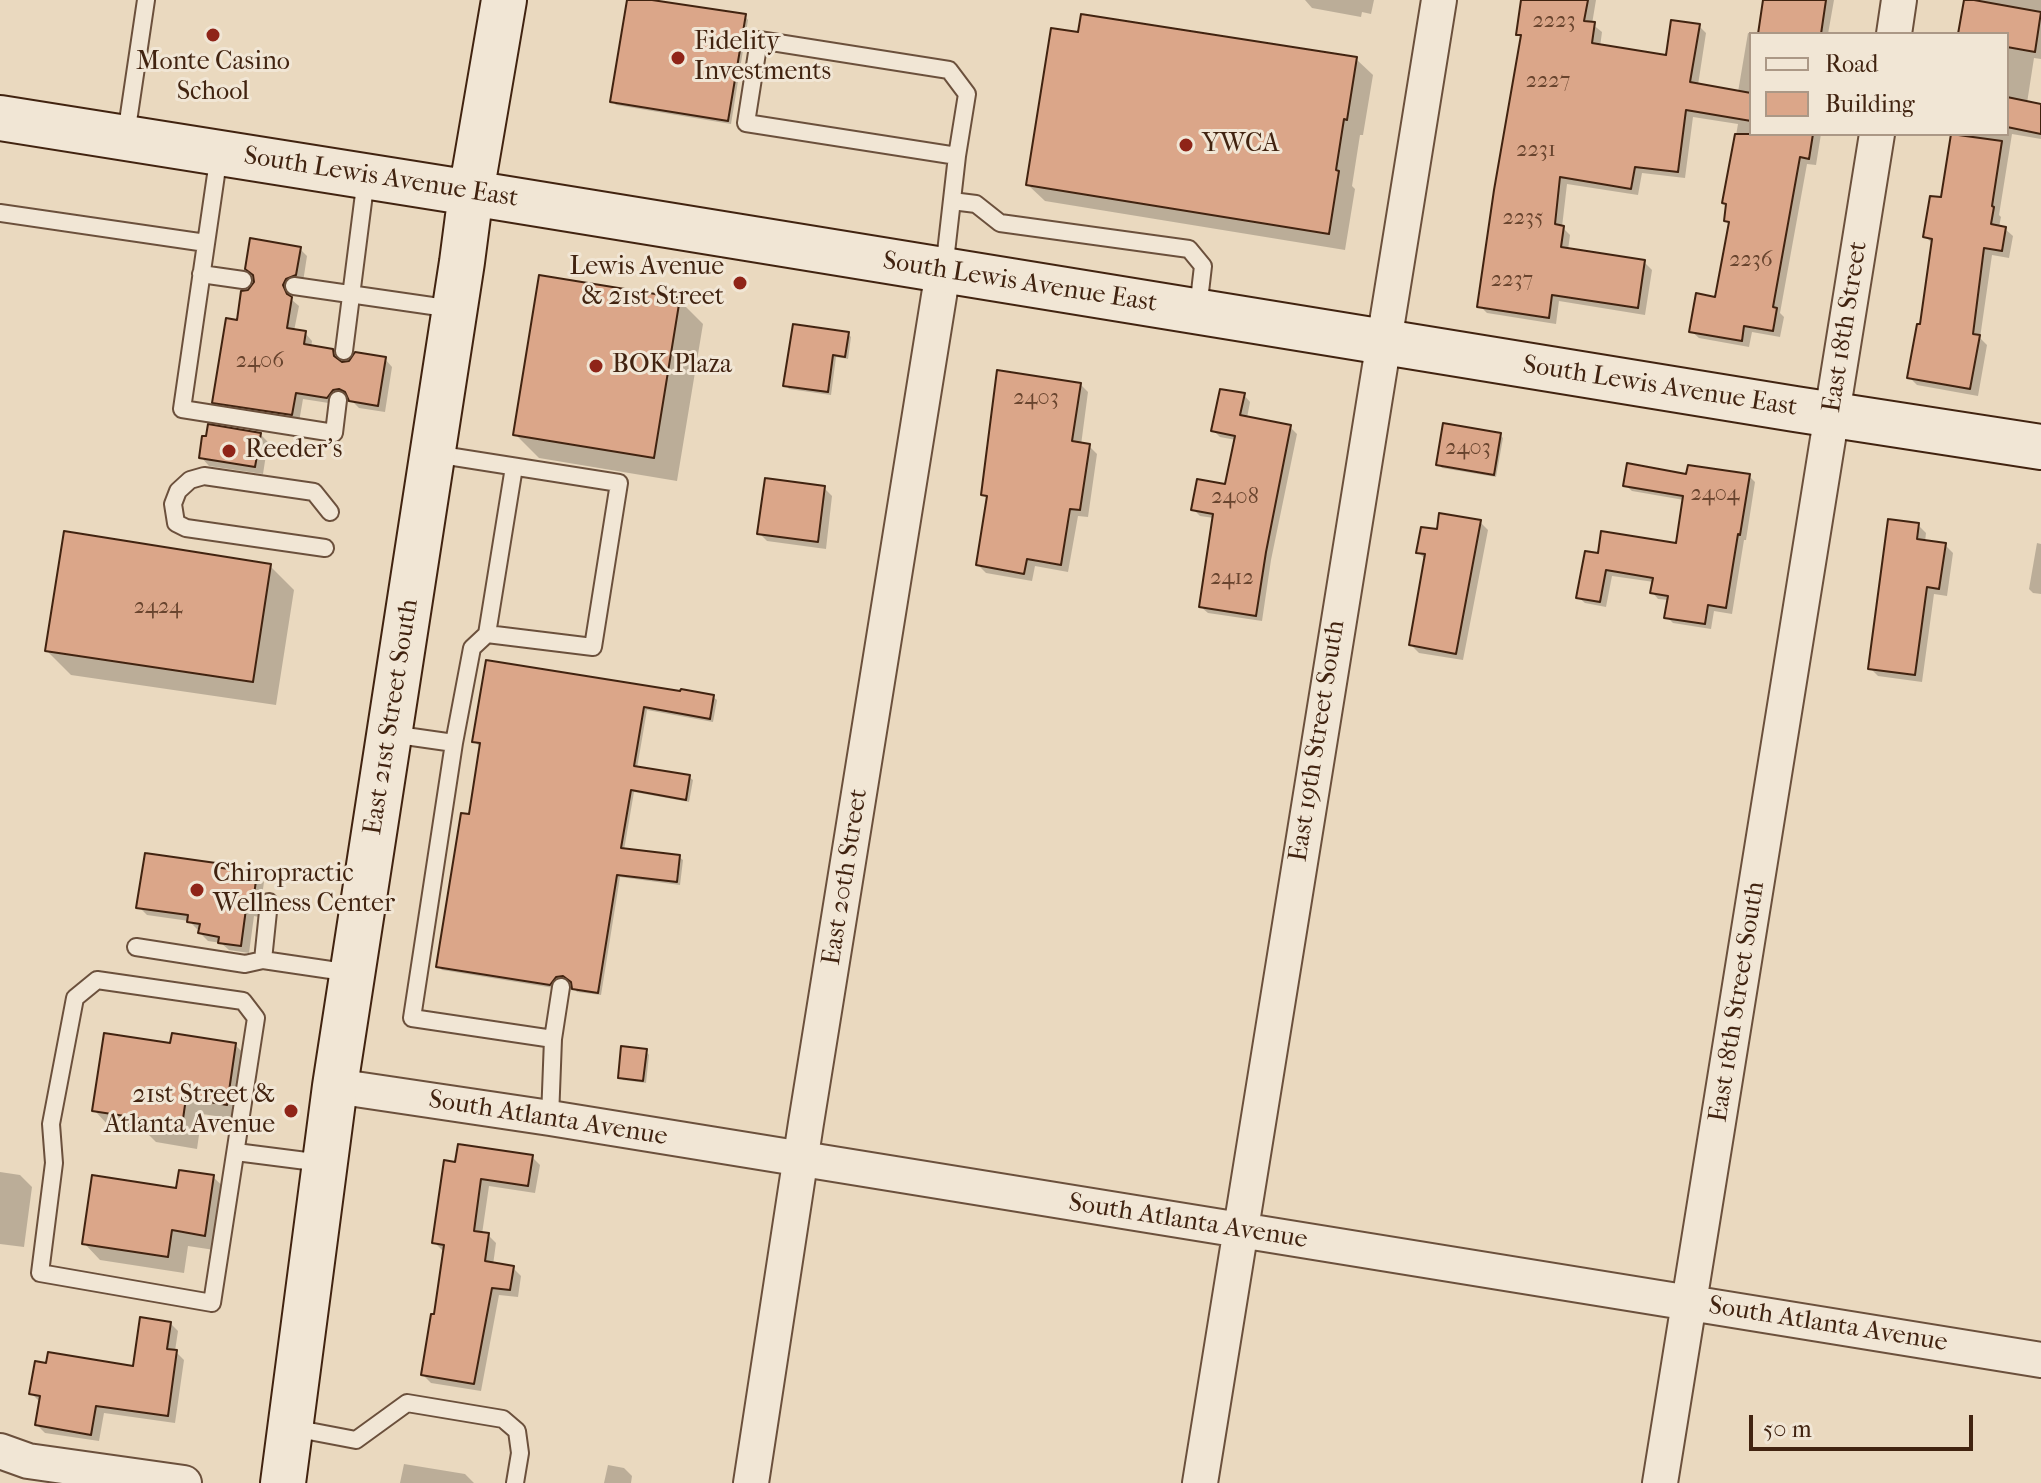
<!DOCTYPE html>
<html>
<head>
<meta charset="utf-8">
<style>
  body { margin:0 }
  #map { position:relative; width:2041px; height:1483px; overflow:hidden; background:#ead9bf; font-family:"IM FELL French Canon",serif }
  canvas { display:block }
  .legend { position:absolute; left:1749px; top:32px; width:260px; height:104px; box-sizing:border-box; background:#f1e6d5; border:2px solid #ab9886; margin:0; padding:10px 14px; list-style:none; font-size:24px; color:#412310 }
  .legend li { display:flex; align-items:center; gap:16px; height:40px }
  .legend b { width:40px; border:2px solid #ab9886 }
  .scale { position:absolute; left:1749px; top:1415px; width:224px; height:36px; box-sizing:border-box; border:4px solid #412310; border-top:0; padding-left:10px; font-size:24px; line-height:28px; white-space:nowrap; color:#412310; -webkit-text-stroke:6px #f1e6d5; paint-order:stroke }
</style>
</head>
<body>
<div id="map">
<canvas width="2041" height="1483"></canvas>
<ul class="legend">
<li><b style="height:10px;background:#f1e6d5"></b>Road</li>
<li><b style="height:22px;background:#dba689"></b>Building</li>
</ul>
<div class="scale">50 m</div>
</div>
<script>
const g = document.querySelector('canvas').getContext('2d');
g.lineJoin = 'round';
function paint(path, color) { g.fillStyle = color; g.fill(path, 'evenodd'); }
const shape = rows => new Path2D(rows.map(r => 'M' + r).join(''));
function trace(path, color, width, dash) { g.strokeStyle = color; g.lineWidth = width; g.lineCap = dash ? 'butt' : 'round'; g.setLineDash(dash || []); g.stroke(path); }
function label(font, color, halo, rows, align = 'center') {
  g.font = font + ' "IM FELL French Canon",serif'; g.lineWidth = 6; g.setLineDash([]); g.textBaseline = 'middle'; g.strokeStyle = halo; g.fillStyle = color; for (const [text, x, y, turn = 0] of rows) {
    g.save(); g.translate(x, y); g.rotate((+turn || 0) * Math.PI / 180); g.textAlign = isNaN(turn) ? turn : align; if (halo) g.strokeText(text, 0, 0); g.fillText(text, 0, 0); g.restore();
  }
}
const shadow = shape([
  [629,0,745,16,748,20,731,124,616,105,612,101],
  [1305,0,1374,0,1371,14,1362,12,1361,17,1312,8],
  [1523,0,1596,0,1592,24,1602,32,1600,47,1667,57,1699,26,1706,33,1698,85,1738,92,1748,33,1755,34,1751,34,1751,134,1821,134,1816,165,1807,164,1780,313,1784,317,1780,337,1752,332,1749,347,1699,338,1691,331,1717,299,1730,225,1726,221,1728,207,1724,203,1738,124,1693,117,1685,178,1642,173,1638,195,1567,184,1562,227,1570,235,1568,250,1644,262,1652,270,1645,315,1559,301,1556,324,1487,313,1480,306,1522,38,1518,34],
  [1765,0,1834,0,1828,34,1760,34],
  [1974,0,2041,0,2041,59,2034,58,2027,103,2041,106,2041,139,2012,134,1999,215,2001,217,1999,227,2005,229,2013,236,2009,258,1992,255,1980,338,1987,345,1978,396,1917,385,1909,377,1922,327,1933,244,1926,237,1942,200,1952,134,2007,134,2007,34,1960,34],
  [1356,59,1373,75,1363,135,1360,135,1352,186,1355,189,1345,250,1045,201,1028,185],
  [300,249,307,256,303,282,293,286,290,294,292,300,299,306,294,331,305,333,312,341,311,348,332,351,340,359,341,364,385,359,392,367,385,412,359,408,351,400,350,396,341,397,335,404,303,399,299,422,222,409,214,402,249,292],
  [679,300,703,324,677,481,539,458,515,434],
  [848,334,851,337,848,359,836,357,831,395,789,389,786,385],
  [1080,384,1088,392,1081,445,1089,446,1097,454,1088,517,1078,516,1068,572,1035,566,1032,581,986,573,978,565,989,500,983,494],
  [1244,395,1250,402,1247,418,1290,427,1297,434,1271,560,1262,621,1208,613,1201,607,1214,518,1200,516,1193,509,1227,486,1236,440,1220,437,1213,430],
  [260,434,268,442,263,474,209,466,201,457],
  [1500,435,1503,438,1496,477,1442,468,1438,464],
  [1688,476,1749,476,1755,482,1746,540,1744,540,1732,614,1714,611,1711,629,1673,623,1667,617,1669,600,1658,599,1652,592,1654,582,1612,576,1606,607,1585,603,1578,597,1599,555,1678,545,1684,500,1632,491,1625,485],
  [824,488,832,496,826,549,767,541,759,533],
  [1480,522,1488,530,1463,660,1419,653,1411,645,1426,560,1418,552,1438,531],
  [1918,525,1926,533,1925,542,1945,545,1953,553,1947,596,1934,594,1922,682,1878,676,1870,668],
  [2037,543,2041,544,2041,594,2033,593,2029,589],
  [270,566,294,590,276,705,71,675,47,651],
  [487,662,713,697,717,700,713,722,647,710,637,768,689,777,693,780,689,802,634,792,624,850,679,857,683,860,680,885,620,877,601,995,577,992,574,988,573,982,569,979,560,980,554,988,442,970,438,966,471,816,482,745,478,745,474,741],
  [215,865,219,869,256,874,264,882,259,917,254,916,249,953,229,950,221,943,208,941,200,933,201,930,197,929,189,921,147,915,139,907],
  [172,1045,235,1045,252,1061,243,1120,202,1114,197,1149,156,1142,146,1132,110,1127,94,1110],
  [646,1051,649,1055,646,1083,623,1080,620,1077],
  [532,1157,540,1165,535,1193,489,1186,482,1234,488,1235,496,1243,493,1265,513,1268,521,1276,518,1297,499,1295,481,1391,431,1383,423,1375,436,1317,445,1251,442,1250,434,1242,457,1164],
  [0,1172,20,1175,32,1187,24,1247,0,1244],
  [213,1177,230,1193,221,1251,188,1246,184,1273,100,1260,84,1243,178,1191],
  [170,1323,178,1331,175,1351,184,1360,175,1423,104,1413,99,1441,45,1433,37,1425,39,1401,31,1393,134,1368],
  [404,1464,465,1474,474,1483,400,1483],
  [608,1465,624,1468,632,1476,631,1483,604,1483]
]);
const building = shape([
  [627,0,652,0,746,14,728,121,610,102,627,0],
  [1521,0,1588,0,1584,21,1595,22,1592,43,1666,55,1671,20,1700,24,1690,82,1751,93,1751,121,1686,110,1678,172,1635,167,1631,189,1560,177,1555,224,1564,226,1561,247,1645,260,1638,308,1552,295,1549,318,1477,307,1494,190,1521,35,1516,35,1521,0],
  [1763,0,1826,0,1821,34,1758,34,1763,0],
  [1964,0,1974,0,2041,12,2035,52,2007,47,2007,34,1958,34,1964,0],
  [1081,14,1357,57,1347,120,1344,119,1336,170,1339,171,1329,234,1026,185,1051,28,1078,32,1081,14],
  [2007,97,2041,104,2041,134,2007,127,2007,97],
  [1735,134,1813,134,1809,159,1800,157,1773,307,1777,308,1773,331,1744,326,1742,341,1689,332,1696,293,1715,297,1729,222,1724,221,1726,204,1722,203,1735,134],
  [1951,134,2002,141,1992,206,1994,207,1991,224,2006,227,2002,251,1984,248,1973,334,1980,335,1970,389,1907,378,1917,324,1920,324,1932,239,1923,237,1930,196,1941,197,1951,134],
  [250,238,301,247,296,275,286,279,283,285,287,294,292,297,287,328,306,331,304,344,333,349,334,356,342,362,349,361,355,352,386,357,378,406,349,401,345,392,339,389,333,390,327,398,296,393,292,415,212,403,226,318,237,320,241,291,248,290,254,282,253,275,245,269,250,238],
  [539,275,680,298,654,458,513,435,539,275],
  [793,324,849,332,845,357,833,355,828,392,783,386,793,324],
  [997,370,1081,383,1072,441,1090,444,1080,510,1070,509,1061,565,1027,559,1024,574,976,565,987,496,981,495,997,370],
  [1220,389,1245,393,1240,415,1291,425,1266,552,1256,616,1199,607,1213,514,1191,510,1197,479,1225,484,1235,436,1211,431,1220,389],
  [1443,423,1501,433,1494,475,1436,465,1443,423],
  [208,424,261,433,255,467,199,458,202,436,206,436,208,424],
  [1627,463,1686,474,1688,465,1750,474,1740,535,1738,534,1726,608,1708,605,1705,624,1664,618,1668,596,1650,593,1653,578,1606,570,1600,602,1576,598,1585,551,1598,553,1601,531,1676,543,1683,496,1623,486,1627,463],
  [765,478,825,486,818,542,757,534,765,478],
  [1439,513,1481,520,1456,654,1409,645,1425,554,1416,553,1421,527,1437,529,1439,513],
  [1888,519,1919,523,1917,539,1946,543,1939,589,1927,587,1915,675,1868,669,1888,519],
  [64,531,271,564,253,682,45,651,64,531],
  [486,660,680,691,681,689,714,695,710,719,644,707,634,766,690,775,686,800,631,790,621,848,680,855,677,882,617,875,598,993,572,989,571,982,563,976,556,977,550,985,436,967,461,813,469,814,480,743,472,742,486,660],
  [145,853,216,863,215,867,257,873,252,910,246,909,241,946,218,943,219,937,198,933,200,924,187,922,188,915,136,908,145,853],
  [104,1033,170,1043,172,1033,236,1043,227,1105,186,1098,181,1133,137,1126,138,1118,92,1111,104,1033],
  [621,1046,647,1049,643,1081,618,1078,621,1046],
  [458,1144,533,1155,528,1186,481,1179,474,1231,489,1233,485,1261,514,1266,510,1290,492,1288,474,1384,421,1375,431,1314,434,1314,444,1245,432,1243,444,1160,455,1162,458,1144],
  [179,1170,214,1175,205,1236,172,1230,168,1257,82,1244,92,1175,176,1188,179,1170],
  [140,1317,171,1322,167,1349,177,1350,168,1416,96,1406,91,1435,35,1425,40,1396,29,1394,35,1361,46,1363,48,1352,133,1366,140,1317]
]);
const service = shape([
  [126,135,146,0],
  [219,154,182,409,334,433,338,400],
  [952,201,976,204,1000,223,1189,249,1203,266,1198,309],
  [0,213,206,243],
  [944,270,957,156,967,94,949,70,759,40,746,123,957,156],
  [201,274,243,280],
  [294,286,453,309],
  [344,351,366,178],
  [435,454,619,483,593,647,487,634],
  [325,548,186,528,176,523,173,504,178,491,190,480,204,476,314,492,330,512],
  [391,734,454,743,472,648,487,634,514,467],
  [454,743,412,1018,553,1039],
  [136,947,245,964,263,960,351,973],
  [263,960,269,902],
  [97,980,243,1001,256,1018,212,1303,40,1273,54,1163,51,1124,75,998,97,980],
  [550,1118,553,1039,561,987],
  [236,1152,322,1163],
  [293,1428,356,1440,407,1403,503,1419,517,1431,520,1453,515,1483]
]);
const minor = shape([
  [1894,34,1899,0],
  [335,1086,550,1118,2041,1360],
  [0,1451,28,1461,184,1483],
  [751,1483,806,1123,943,271],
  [1200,1483,1439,0],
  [1660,1483,1877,134]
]);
const secondary = shape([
  [0,118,471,193,1795,409,2041,447],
  [283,1483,335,1086,462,262,471,193,504,0]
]);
const markers = [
  [213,35,8,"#8f2418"],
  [678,58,8,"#8f2418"],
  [1186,145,8,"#8f2418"],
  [740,283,8,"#8f2418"],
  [596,366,8,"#8f2418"],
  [229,451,8,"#8f2418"],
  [197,890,8,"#8f2418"],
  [291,1111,8,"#8f2418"]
];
const numberNames = [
  ["2223",1554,22],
  ["2227",1548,82],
  ["2231",1536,151],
  ["2235",1523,219],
  ["2236",1751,261],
  ["2237",1512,281],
  ["2406",260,362],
  ["2403",1036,399],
  ["2403",1468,449],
  ["2404",1715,495],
  ["2408",1235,498],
  ["2412",1232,579],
  ["2424",158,608]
];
const poiNames = [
  ["Fidelity",694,43],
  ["Investments",694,73],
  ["Monte Casino",213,63,"center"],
  ["School",213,93,"center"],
  ["YWCA",1202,145],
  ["Lewis Avenue",724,268,"right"],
  ["& 21st Street",724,298,"right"],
  ["BOK Plaza",612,366],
  ["Reeder's",245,451],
  ["Chiropractic",213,875],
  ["Wellness Center",213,905],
  ["21st Street &",275,1096,"right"],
  ["Atlanta Avenue",275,1126,"right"]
];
const streetNames = [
  ["South Lewis Avenue East",381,178,9],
  ["South Lewis Avenue East",1020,283,9],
  ["East 18th Street",1846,327,-81],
  ["South Lewis Avenue East",1660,387,9],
  ["East 21st Street South",392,717,-81],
  ["East 19th Street South",1318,741,-81],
  ["East 20th Street",846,877,-81],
  ["East 18th Street South",1738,1002,-81],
  ["South Atlanta Avenue",548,1119,9],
  ["South Atlanta Avenue",1188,1222,9],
  ["South Atlanta Avenue",1828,1325,9]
];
paint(shadow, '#0003');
paint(building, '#dba689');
trace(building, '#412310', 2);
trace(service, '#6b503c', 20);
trace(minor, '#6b503c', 38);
trace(secondary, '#412310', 48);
trace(service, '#f1e6d5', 16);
trace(minor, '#f1e6d5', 34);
trace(secondary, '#f1e6d5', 44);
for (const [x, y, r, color] of markers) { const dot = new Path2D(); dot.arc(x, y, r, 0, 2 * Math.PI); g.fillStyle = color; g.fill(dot); trace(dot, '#f1e6d5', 3); }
label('22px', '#68442e', null, numberNames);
label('26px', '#412310', '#f1e6d5', poiNames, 'left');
label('26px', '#412310', '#f1e6d5', streetNames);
</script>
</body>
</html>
